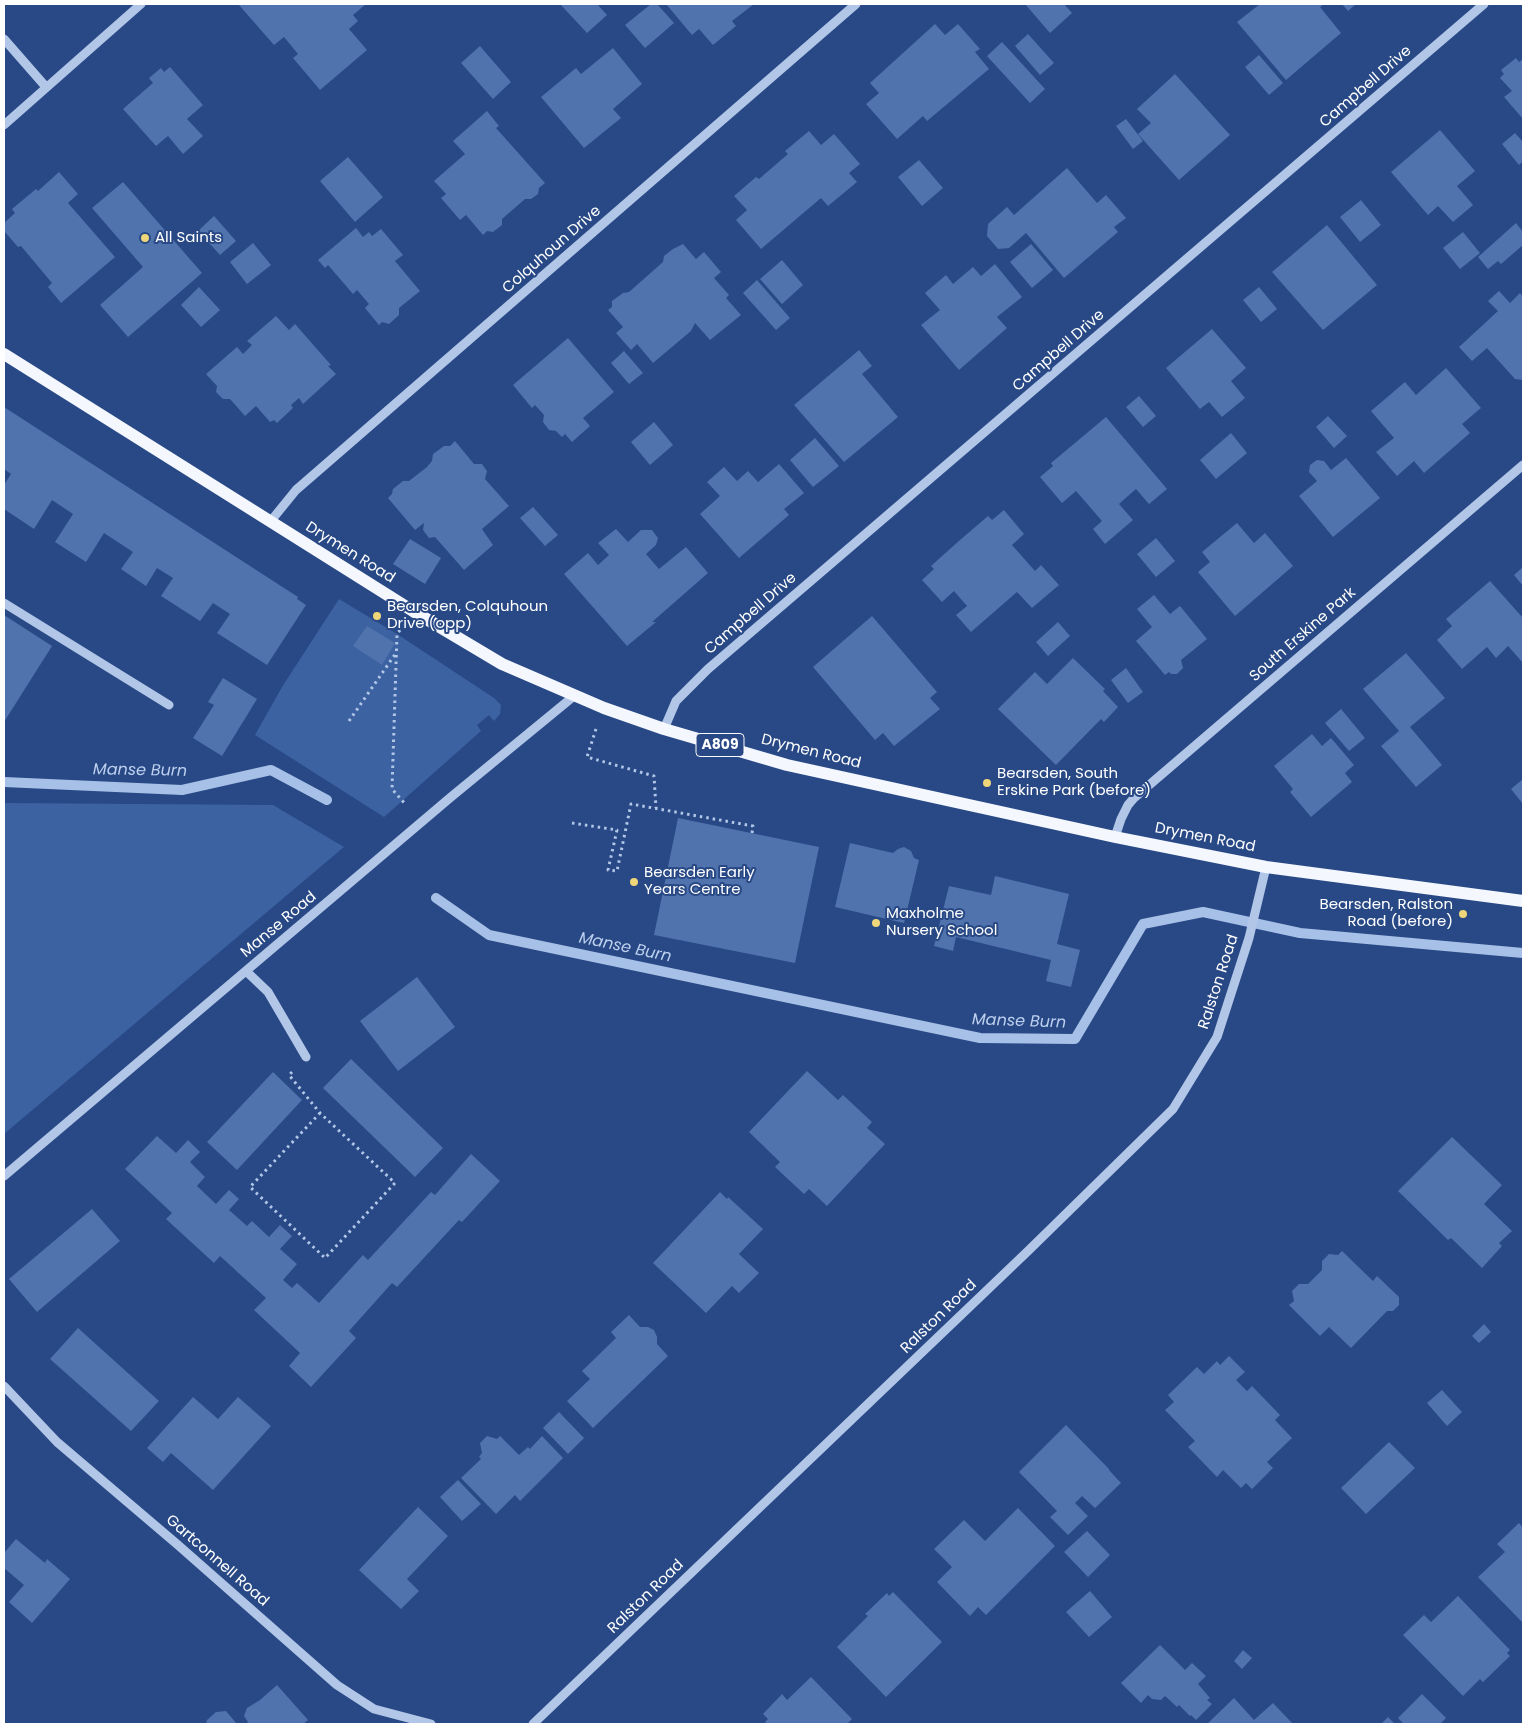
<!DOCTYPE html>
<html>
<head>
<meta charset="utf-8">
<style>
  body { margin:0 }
  #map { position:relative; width:1527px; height:1728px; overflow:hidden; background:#284985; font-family:Poppins,sans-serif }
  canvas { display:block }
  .frame { position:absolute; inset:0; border:5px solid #fff; pointer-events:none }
</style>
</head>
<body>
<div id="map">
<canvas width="1527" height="1728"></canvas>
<div class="frame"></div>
</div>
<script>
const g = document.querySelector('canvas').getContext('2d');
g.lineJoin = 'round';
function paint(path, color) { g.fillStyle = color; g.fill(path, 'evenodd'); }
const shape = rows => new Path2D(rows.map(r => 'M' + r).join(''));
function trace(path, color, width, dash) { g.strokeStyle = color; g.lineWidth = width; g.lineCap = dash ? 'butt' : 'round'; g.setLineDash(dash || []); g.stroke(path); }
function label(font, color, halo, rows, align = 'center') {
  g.font = font + ' Poppins,sans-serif'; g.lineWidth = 4; g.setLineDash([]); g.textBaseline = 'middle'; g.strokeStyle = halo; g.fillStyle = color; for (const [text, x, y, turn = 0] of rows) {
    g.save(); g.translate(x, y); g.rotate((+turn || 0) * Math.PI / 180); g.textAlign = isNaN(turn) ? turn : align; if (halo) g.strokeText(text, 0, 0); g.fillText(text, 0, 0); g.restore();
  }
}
const green = shape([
  [339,599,397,634,494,698,501,705,500,714,494,721,489,715,477,725,481,731,384,817,255,735,282,687],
  [4,803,273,805,344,847,4,1134]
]);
const stream = shape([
  [4,782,182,790,271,770,327,800],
  [436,898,489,935,980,1038,1075,1039,1143,924,1203,912,1300,933,1523,953]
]);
const building = shape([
  [240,4,366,4,353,15,358,21,349,29,367,50,320,90,293,58,298,54,284,37,274,45,239,5],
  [560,4,597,4,607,15,587,33],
  [651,4,657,4,674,23,645,48,625,25],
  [666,4,754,4,732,21,736,26,713,45,699,29,692,35],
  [1025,4,1064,4,1072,13,1050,33],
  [1260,4,1324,4,1320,7,1341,33,1286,80,1237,22],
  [1342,4,1356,4,1348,11],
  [935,24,945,35,958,24,980,49,975,52,989,69,927,121,923,116,897,139,866,104,879,93,870,83],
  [1028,34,1054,63,1040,75,1015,46],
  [1002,42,1045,89,1030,103,987,56],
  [480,46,511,82,493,99,461,63],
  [613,48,642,84,613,109,621,118,584,148,541,97,576,68,581,74],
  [1259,55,1283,83,1269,95,1245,67],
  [1516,58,1519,62,1523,59,1523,119,1504,97,1512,91,1500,78,1504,74,1501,70],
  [170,67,203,105,187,119,203,136,183,154,168,136,156,146,123,109,153,83,149,78,161,68,164,72],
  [1175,74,1230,135,1179,180,1138,134,1151,123,1137,109],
  [487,111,499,126,496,128,545,183,539,188,538,194,531,199,525,199,502,219,502,225,493,232,487,231,483,235,466,215,460,220,441,198,446,194,434,181,465,154,453,141],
  [1126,119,1143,141,1133,149,1116,126],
  [1440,130,1475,171,1457,186,1473,205,1453,222,1438,206,1428,215,1391,172],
  [809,131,821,145,834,134,860,164,849,173,857,182,828,206,821,198,761,249,736,220,747,210,734,196,756,177,759,179,788,154,785,151],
  [1515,133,1523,142,1523,161,1519,165,1502,144],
  [348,157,383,197,355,222,320,181],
  [919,160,943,188,922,206,898,177],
  [1067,168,1097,203,1106,195,1126,218,1114,227,1118,232,1064,278,1026,233,1009,248,998,249,987,236,988,224,1007,207,1014,215],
  [59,172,78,194,68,203,115,257,61,303,48,287,52,283,21,246,18,247,4,231,4,223,15,213,12,209,36,189,38,191],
  [123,182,202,273,128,337,100,305,143,267,92,208],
  [1361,200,1381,225,1360,242,1340,217],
  [214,216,236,241,220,255,198,231],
  [1516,223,1523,232,1523,245,1501,264,1498,261,1488,269,1478,257],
  [1327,225,1377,285,1323,330,1272,272],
  [356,228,363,237,369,232,372,236,381,229,403,255,395,261,420,291,399,308,399,315,389,324,382,322,379,325,365,308,369,304,357,290,353,294,328,265,325,268,318,260],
  [1463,232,1480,253,1460,269,1443,248],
  [253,243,271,265,247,284,230,262],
  [683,244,696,259,704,252,721,272,714,278,729,295,726,298,741,315,710,340,695,323,691,331,653,363,637,344,631,350,616,333,623,327,608,310,612,307,612,301,623,293,629,292,663,262,664,256,673,249],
  [1031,244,1053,270,1032,288,1010,262],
  [782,260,803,285,782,304,760,279],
  [995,264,1022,297,997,317,1007,328,959,370,921,325,940,310,925,293,946,275,953,284,973,267,981,276],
  [757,280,790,318,776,330,743,293],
  [199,287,220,310,201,327,181,305],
  [1259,287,1277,309,1261,322,1243,300],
  [1499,291,1510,303,1520,293,1523,297,1523,380,1515,379,1487,348,1472,361,1459,347,1498,311,1488,301],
  [276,316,289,330,295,324,331,365,328,366,336,374,303,404,299,398,291,405,293,408,277,423,274,420,270,422,256,406,245,416,230,399,223,399,216,392,217,386,206,374,237,347,243,354,252,345,247,341],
  [1212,329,1246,368,1231,381,1245,398,1222,417,1209,402,1200,409,1166,368],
  [568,338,614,392,583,418,590,426,572,442,565,434,562,437,556,431,549,430,543,422,544,415,535,405,532,408,513,385],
  [859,350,872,366,862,374,898,417,844,462,794,405],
  [624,351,643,373,629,384,611,363],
  [1446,368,1481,408,1462,424,1470,433,1424,473,1414,461,1397,476,1376,452,1394,438,1371,411,1405,382,1416,395],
  [1139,396,1156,416,1143,427,1126,407],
  [4,407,298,597,297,599,306,605,267,665,217,633,230,614,213,603,200,621,161,596,173,578,157,568,146,586,121,569,133,552,104,533,86,562,55,542,73,514,52,500,34,529,4,509,4,485,11,474,4,469],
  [1328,416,1347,436,1334,448,1316,427],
  [1106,417,1167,489,1149,504,1136,489,1128,496,1119,504,1133,520,1105,544,1093,529,1102,521,1076,491,1062,503,1040,477,1053,466,1051,463],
  [654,422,673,445,650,465,631,442],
  [1231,433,1247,453,1216,479,1200,460],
  [815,438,839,466,813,487,790,460],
  [455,441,474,464,482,464,487,471,485,479,509,506,482,529,493,545,464,570,435,537,429,538,423,530,424,523,415,530,388,498,392,494,393,489,403,481,409,481,427,467,432,461,433,454,444,446,450,446],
  [1346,458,1380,498,1333,537,1299,496,1317,481,1309,472,1310,465,1317,460,1324,461,1331,470],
  [779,464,804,493,784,509,789,515,739,558,700,514,720,496,707,482,724,467,737,481,748,471,758,482],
  [533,507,558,535,545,546,520,518],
  [1004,510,1024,534,1012,545,1035,571,1041,565,1059,585,1032,608,1017,592,971,632,956,615,967,606,954,591,942,602,922,580,934,569,931,566,960,540,988,516,992,520],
  [1237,523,1254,543,1265,533,1293,566,1235,616,1198,572,1210,562,1202,552],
  [616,529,628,542,641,530,652,530,658,538,656,545,646,554,659,569,686,547,708,573,652,622,656,622,627,646,564,574,588,553,598,565,609,555,598,543],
  [1156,538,1175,561,1156,577,1137,554],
  [410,539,441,558,425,584,393,564],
  [1523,567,1523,586,1514,575],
  [1490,581,1523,618,1523,663,1508,646,1496,658,1487,647,1462,669,1437,640,1452,626,1446,619],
  [1154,595,1170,614,1180,606,1207,639,1181,660,1183,668,1177,674,1171,674,1169,672,1165,675,1136,641,1152,627,1137,609],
  [4,615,52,646,4,722],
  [872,616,937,692,930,698,940,709,894,746,883,733,875,740,813,667],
  [1058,622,1070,636,1048,656,1036,642],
  [367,626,395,643,382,665,353,646],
  [1406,653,1445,698,1410,727,1442,765,1416,787,1381,746,1399,731,1363,689],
  [1073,658,1105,689,1103,691,1118,707,1104,722,1101,719,1056,765,998,709,1035,672,1047,684],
  [1126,668,1143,692,1128,703,1111,680],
  [223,678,257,699,222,756,193,738,214,705,208,702],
  [1341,709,1365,738,1349,751,1325,723],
  [1312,734,1322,746,1331,738,1354,765,1345,773,1352,782,1311,817,1290,792,1293,789,1274,766],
  [1523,779,1523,804,1511,789],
  [678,818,819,847,795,963,654,935],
  [850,843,893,853,898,849,904,847,911,851,914,858,919,860,904,923,835,907],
  [995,876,1069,894,1057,944,1080,950,1071,987,1046,981,1051,960,956,937,953,951,934,946,949,886,991,895],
  [417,977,455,1027,398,1071,360,1021],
  [351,1059,443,1148,415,1177,323,1088],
  [807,1071,838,1100,843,1095,872,1122,867,1128,885,1144,827,1206,809,1189,804,1194,775,1167,780,1162,749,1132],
  [273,1072,302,1100,237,1170,207,1142],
  [157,1136,176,1153,188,1140,200,1152,190,1162,205,1177,197,1186,216,1204,229,1190,239,1199,229,1210,247,1226,252,1221,269,1237,280,1225,292,1236,280,1249,297,1264,283,1280,292,1288,297,1283,319,1303,363,1255,368,1260,431,1192,435,1195,471,1154,500,1181,462,1222,459,1220,397,1287,392,1283,349,1331,356,1338,311,1387,289,1366,300,1353,254,1310,266,1298,220,1256,214,1263,166,1219,172,1213,125,1169],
  [1452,1137,1502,1185,1484,1204,1512,1231,1499,1243,1502,1246,1482,1268,1451,1238,1448,1240,1398,1191],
  [720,1192,727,1199,728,1197,763,1229,739,1254,759,1273,739,1293,732,1286,706,1313,653,1263],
  [92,1209,120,1241,37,1312,9,1279],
  [1342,1251,1373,1281,1377,1276,1399,1297,1399,1305,1393,1311,1387,1311,1351,1348,1329,1327,1320,1336,1289,1305,1294,1301,1292,1291,1299,1284,1308,1284,1322,1270,1322,1261,1329,1254,1338,1255],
  [629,1315,640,1327,648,1327,654,1330,657,1337,657,1344,668,1356,593,1428,567,1401,590,1379,582,1371,616,1338,611,1332],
  [1484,1324,1491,1332,1479,1343,1472,1336],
  [78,1328,159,1401,131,1431,50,1359],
  [1229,1356,1245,1372,1236,1380,1247,1391,1252,1386,1280,1415,1275,1420,1292,1438,1267,1462,1273,1468,1252,1489,1246,1483,1241,1488,1223,1470,1217,1477,1188,1447,1195,1441,1165,1410,1174,1402,1168,1395,1197,1367,1204,1374,1217,1361,1220,1365],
  [1442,1390,1462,1412,1447,1426,1427,1403],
  [193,1397,218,1419,238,1397,271,1426,213,1490,171,1453,163,1462,147,1448],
  [559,1412,584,1438,568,1454,543,1428],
  [1066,1425,1109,1469,1109,1470,1121,1483,1095,1508,1082,1496,1075,1503,1088,1516,1068,1535,1050,1517,1057,1511,1019,1472],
  [487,1436,497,1439,500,1436,519,1455,528,1447,530,1449,542,1436,563,1458,520,1501,515,1495,496,1514,461,1478,481,1459,479,1457,482,1453,480,1443],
  [1389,1442,1415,1468,1366,1514,1341,1488],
  [458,1480,481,1504,462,1521,440,1497],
  [418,1507,448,1536,407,1579,419,1591,401,1609,359,1570],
  [1018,1508,1055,1546,986,1615,978,1607,970,1616,937,1582,952,1567,934,1549,964,1520,985,1541],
  [1519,1523,1523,1528,1523,1623,1478,1577,1505,1552,1497,1544],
  [1087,1531,1110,1555,1088,1577,1064,1552],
  [16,1539,45,1563,47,1559,70,1579,32,1623,9,1602,24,1585,4,1568,4,1553],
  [1090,1591,1112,1617,1089,1637,1066,1612],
  [893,1592,942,1642,886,1697,837,1647,868,1616,865,1614,887,1593,889,1596],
  [1458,1596,1510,1650,1507,1653,1510,1656,1483,1682,1480,1679,1463,1696,1403,1635,1424,1615,1431,1622],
  [1160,1645,1185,1670,1192,1663,1206,1676,1198,1684,1210,1698,1207,1700,1212,1704,1196,1720,1191,1715,1190,1716,1179,1705,1177,1707,1165,1696,1161,1700,1152,1699,1148,1695,1141,1703,1121,1683],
  [1243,1650,1252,1658,1242,1669,1234,1661],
  [811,1677,852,1719,847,1724,767,1724,765,1722,768,1719,763,1714,782,1694,787,1700],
  [277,1685,308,1720,303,1724,246,1724,248,1722,244,1716,247,1708,260,1700],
  [1422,1694,1446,1718,1440,1724,1404,1724,1398,1718],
  [1234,1698,1254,1720,1273,1703,1293,1724,1207,1724],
  [226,1711,237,1724,206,1724,207,1720,216,1712],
  [1388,1717,1395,1724,1381,1724]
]);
const path = shape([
  [400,630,397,634,392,789,406,805],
  [349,721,396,653],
  [596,729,587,757,654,776,656,808],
  [572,823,617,830,608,870,617,871,631,804,753,826,752,833],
  [292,1072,289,1075,320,1113,395,1183,325,1258,250,1187,320,1113]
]);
const minor = shape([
  [4,39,46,87],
  [4,125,141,4],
  [270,522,296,490,856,4],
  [4,603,169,705],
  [664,729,676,701,708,669,1484,4],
  [1115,837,1121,819,1128,805,1134,798,1523,465],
  [246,971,268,992,306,1057],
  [4,1176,451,797,574,696],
  [4,1386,57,1442,178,1545,337,1685,374,1709,431,1724],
  [533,1724,1028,1251,1173,1109,1217,1037,1249,938,1266,867]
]);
const major = shape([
  [4,354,413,611,502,664,604,708,664,729,787,765,1115,837,1266,867,1523,901]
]);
const markers = [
  [145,238,5,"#efd779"],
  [377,616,5,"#efd779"],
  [987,783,5,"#efd779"],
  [634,882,5,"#efd779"],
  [1463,914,5,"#efd779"],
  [876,923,5,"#efd779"]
];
const shields = [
  [720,745,48]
];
const shieldNames = [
  ["A809",720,745]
];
const streetNames = [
  ["Campbell Drive",1366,87,-41],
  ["Colquhoun Drive",552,250,-41],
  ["Campbell Drive",1059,351,-41],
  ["Drymen Road",350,553,32],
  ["Campbell Drive",751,614,-41],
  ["South Erskine Park",1303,635,-41],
  ["Drymen Road",811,752,14],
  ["Drymen Road",1205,838,11],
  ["Manse Road",279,925,-40],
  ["Ralston Road",1219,982,-72],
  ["Ralston Road",939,1317,-44],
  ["Gartconnell Road",217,1561,41],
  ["Ralston Road",646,1597,-44]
];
const poiNames = [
  ["All Saints",155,238],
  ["Bearsden, Colquhoun",387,607],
  ["Drive (opp)",387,624],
  ["Bearsden, South",997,774],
  ["Erskine Park (before)",997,791],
  ["Bearsden Early",644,873],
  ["Years Centre",644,890],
  ["Bearsden, Ralston",1453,905,"right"],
  ["Road (before)",1453,922,"right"],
  ["Maxholme",886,914],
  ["Nursery School",886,931]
];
const waterNames = [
  ["Manse Burn",140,771,1],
  ["Manse Burn",625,948,12],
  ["Manse Burn",1019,1022,2]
];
paint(green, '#3c62a2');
trace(stream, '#a7c0e8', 10);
paint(building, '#5072ad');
trace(path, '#b2c6e8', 3, [2.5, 4]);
trace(minor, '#b2c6e8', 9);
trace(major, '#f4f7fe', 12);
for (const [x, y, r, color] of markers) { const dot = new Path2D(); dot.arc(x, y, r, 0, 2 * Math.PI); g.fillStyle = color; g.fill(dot); trace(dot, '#284985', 2); }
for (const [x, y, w] of shields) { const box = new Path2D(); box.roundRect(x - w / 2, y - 11.5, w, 23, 4); g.fillStyle = '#284985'; g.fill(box); trace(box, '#fff', 1); }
label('bold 14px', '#fff', null, shieldNames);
label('15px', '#fff', '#284985', streetNames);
label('15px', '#fff', '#284985', poiNames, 'left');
label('italic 16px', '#bed0ef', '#284985', waterNames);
</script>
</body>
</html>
